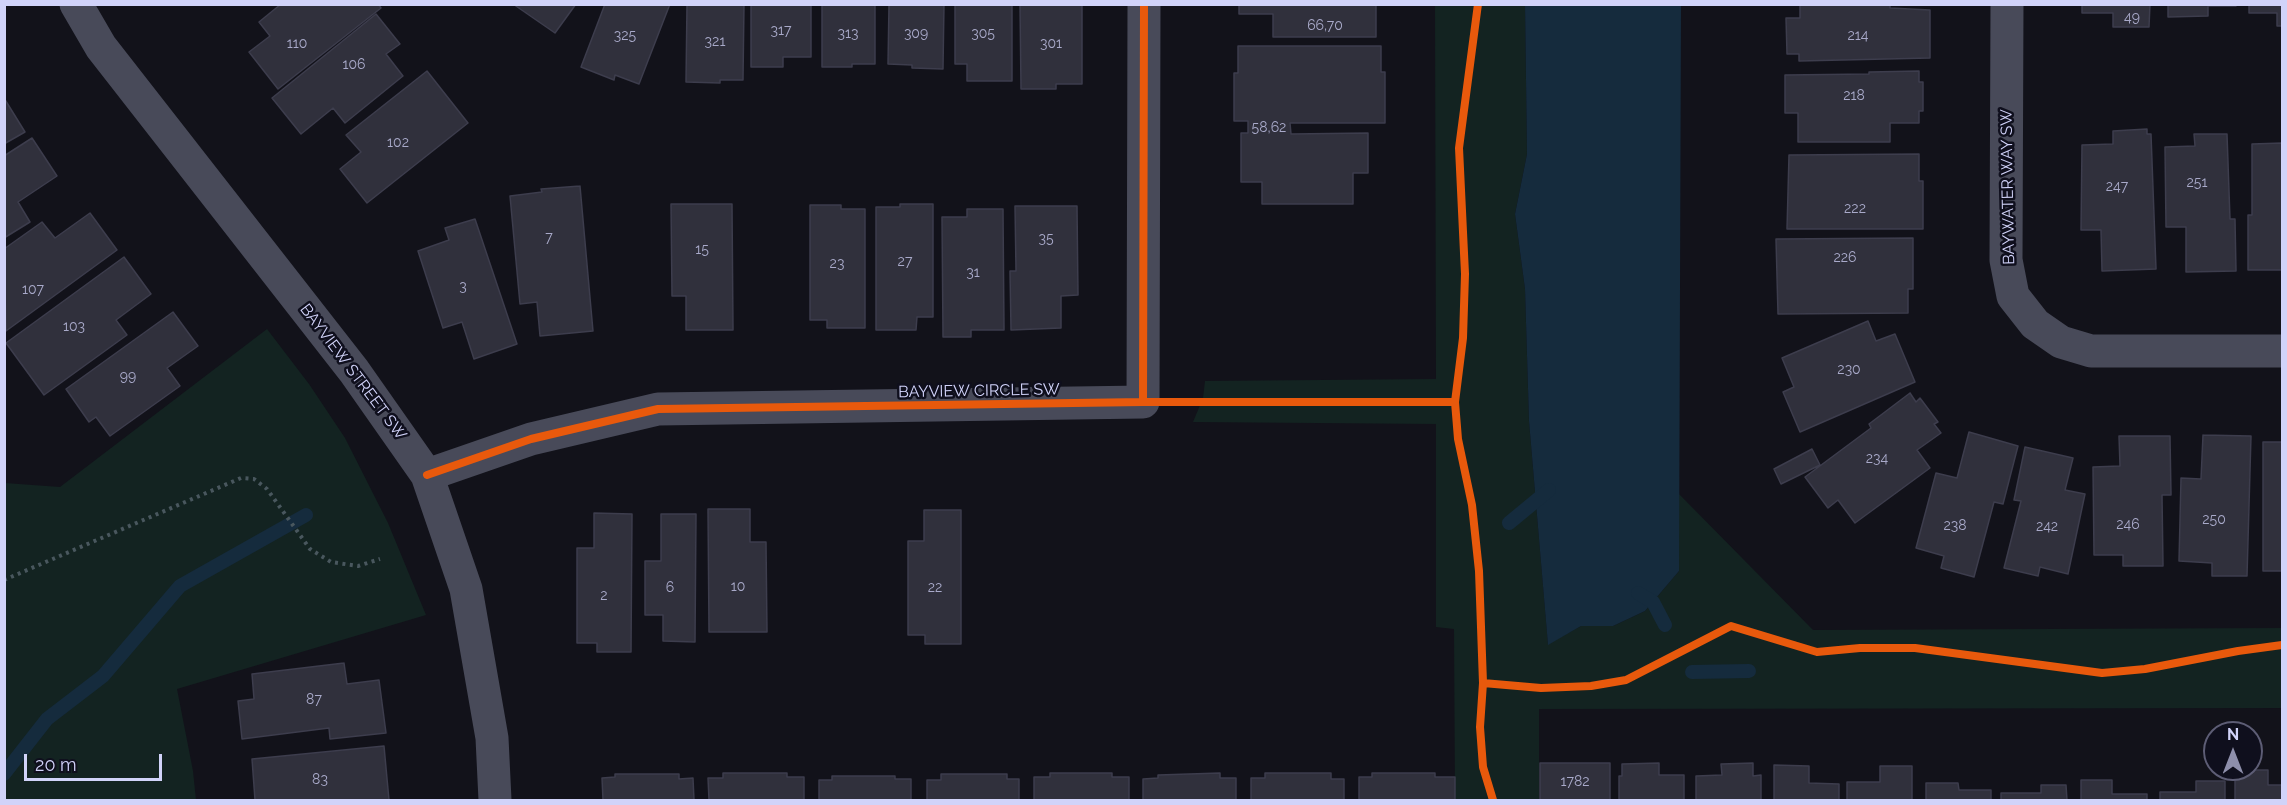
<!DOCTYPE html>
<html>
<head>
<meta charset="utf-8">
<style>
  body { margin:0 }
  #map { position:relative; width:2287px; height:805px; overflow:hidden; background:#12121a; font-family:Raleway,sans-serif }
  canvas { display:block }
  .frame { position:absolute; inset:0; border:6px solid #d1d3f9; pointer-events:none }
  .north { position:absolute; left:2203px; top:721px; width:60px; height:60px; box-sizing:border-box; background:#0f0f1d; border:2px solid #5d5d75; border-radius:50%; rotate:0deg; font-size:16px; font-weight:700; line-height:24px; text-align:center; color:#d1d3f9 }
  .north::after { content:''; display:block; margin:auto; width:21px; height:27px; background:#8e8fab; clip-path:polygon(50% 0,100% 100%,50% 72%,0 100%) }
  .scale { position:absolute; left:24px; top:754px; width:138px; height:27px; box-sizing:border-box; border:3px solid #d1d3f9; border-top:0; padding-left:8px; font-size:18px; line-height:21px; white-space:nowrap; color:#d1d3f9; -webkit-text-stroke:4px #0f0f1d; paint-order:stroke }
</style>
</head>
<body>
<div id="map">
<canvas width="2287" height="805"></canvas>
<div class="frame"></div>
<div class="north">N</div>
<div class="scale">20 m</div>
</div>
<script>
const g = document.querySelector('canvas').getContext('2d');
g.lineJoin = 'round';
function paint(path, color) { g.fillStyle = color; g.fill(path, 'evenodd'); }
const shape = rows => new Path2D(rows.map(r => 'M' + r).join(''));
function trace(path, color, width, dash) { g.strokeStyle = color; g.lineWidth = width; g.lineCap = dash ? 'butt' : 'round'; g.setLineDash(dash || []); g.stroke(path); }
function label(font, color, halo, rows, align = 'center') {
  g.font = font + ' Raleway,sans-serif'; g.lineWidth = 5; g.setLineDash([]); g.textBaseline = 'middle'; g.strokeStyle = halo; g.fillStyle = color; for (const [text, x, y, turn = 0] of rows) {
    g.save(); g.translate(x, y); g.rotate((+turn || 0) * Math.PI / 180); g.textAlign = isNaN(turn) ? turn : align; if (halo) g.strokeText(text, 0, 0); g.fillText(text, 0, 0); g.restore();
  }
}
const green = shape([
  [1435,5,1525,5,1527,154,1515,214,1525,289,1529,421,1548,644,1581,626,1613,626,1645,611,1679,571,1679,494,1813,630,2282,628,2282,708,1539,709,1539,800,1455,800,1454,629,1436,627,1436,424,1193,422,1203,398,1205,381,1436,379],
  [267,329,309,384,345,438,388,523,426,615,177,689,193,771,196,800,5,800,5,483,60,487]
]);
const water = shape([
  [1525,5,1681,5,1679,571,1645,611,1613,626,1581,626,1548,645,1529,421,1525,289,1515,214,1527,154]
]);
const stream = shape([
  [1509,523,1549,490],
  [1638,593,1653,602,1665,625],
  [1692,672,1749,671],
  [4,774,47,719,103,676,180,586,306,515]
]);
const building = shape([
  [281,4,378,4,381,8,278,89,249,52,270,36,259,22,281,4],
  [513,4,576,4,555,33,513,4],
  [605,4,670,4,639,84,615,75,614,80,581,67,605,4],
  [687,4,744,4,743,80,720,80,720,83,686,82,687,4],
  [751,4,811,4,811,57,783,57,783,67,751,67,751,4],
  [822,4,875,4,875,64,852,64,852,67,822,67,822,4],
  [889,4,944,4,943,69,912,68,912,65,888,64,889,4],
  [955,4,1012,4,1012,81,967,81,967,64,955,64,955,4],
  [1020,4,1082,4,1082,84,1056,84,1056,89,1021,89,1020,4],
  [1239,4,1376,4,1376,37,1273,37,1273,14,1239,14,1239,4],
  [1800,4,1890,4,1890,8,1930,10,1930,58,1799,61,1799,54,1787,54,1786,18,1800,18,1800,4],
  [2082,4,2150,4,2149,27,2113,27,2113,13,2082,13,2082,4],
  [2168,4,2236,4,2236,6,2208,6,2208,16,2168,17,2168,4],
  [2249,4,2282,4,2282,26,2277,26,2277,13,2249,13,2249,4],
  [376,14,400,44,386,54,403,76,345,123,333,108,301,134,272,98,376,14],
  [1238,46,1381,46,1381,72,1385,72,1385,123,1290,123,1291,134,1368,133,1368,173,1353,173,1353,204,1262,204,1262,182,1241,182,1241,133,1248,133,1248,121,1234,121,1234,73,1238,73,1238,46],
  [427,71,468,123,367,203,340,169,361,152,346,135,427,71],
  [1919,71,1919,82,1923,82,1923,111,1919,111,1919,123,1890,123,1890,142,1798,142,1798,113,1785,113,1785,75,1869,74,1869,72,1919,71],
  [4,98,25,132,4,144,4,98],
  [2147,129,2147,134,2151,134,2156,269,2102,271,2101,230,2081,230,2082,145,2113,144,2113,131,2147,129],
  [2194,134,2227,134,2230,219,2235,219,2236,271,2186,272,2186,227,2166,227,2165,147,2195,146,2194,134],
  [32,138,57,176,18,202,30,222,4,238,4,156,32,138],
  [2282,143,2282,270,2248,270,2248,215,2252,215,2252,144,2282,143],
  [1919,154,1919,181,1923,181,1923,229,1787,229,1789,155,1919,154],
  [580,186,593,331,540,336,537,302,520,304,510,196,542,192,541,189,580,186],
  [671,204,732,204,733,330,686,330,686,296,672,296,671,204],
  [900,204,933,204,933,317,917,317,916,330,876,330,876,207,900,207,900,204],
  [810,205,841,205,841,209,865,209,865,328,827,328,827,320,810,320,810,205],
  [1015,206,1077,206,1078,295,1061,296,1061,328,1011,330,1010,271,1016,271,1015,206],
  [967,209,1003,209,1004,330,971,330,971,337,943,337,942,217,967,217,967,209],
  [90,213,117,250,6,331,4,249,42,222,55,238,90,213],
  [475,219,517,344,474,359,462,322,443,328,418,251,449,240,445,228,475,219],
  [1913,238,1913,289,1908,289,1908,313,1778,314,1776,239,1913,238],
  [124,257,151,294,116,320,127,335,44,395,6,343,124,257],
  [173,312,198,346,167,368,180,386,110,436,96,417,89,422,66,389,173,312],
  [1868,321,1876,341,1895,334,1915,382,1800,432,1783,392,1794,387,1782,358,1868,321],
  [1910,393,1916,402,1920,398,1938,422,1934,424,1941,433,1917,450,1930,468,1855,523,1838,500,1828,508,1805,477,1871,428,1869,424,1910,393],
  [1969,432,2018,446,2003,504,1994,502,1974,577,1941,568,1944,556,1916,548,1936,473,1957,478,1969,432],
  [2203,435,2251,436,2247,576,2212,576,2212,563,2179,561,2181,478,2201,479,2203,435],
  [2119,436,2170,436,2171,495,2162,495,2163,566,2123,566,2123,555,2094,555,2093,467,2120,466,2119,436],
  [2263,442,2282,442,2282,571,2263,571,2263,442],
  [2025,447,2073,458,2065,490,2085,494,2068,574,2040,567,2038,576,2004,568,2021,501,2014,500,2025,447],
  [1812,449,1820,465,1781,484,1774,469,1812,449],
  [708,509,750,509,750,542,766,542,767,632,709,632,708,509],
  [924,510,961,510,961,644,925,644,925,635,908,635,908,541,924,541,924,510],
  [594,513,632,514,631,652,597,652,597,643,577,643,577,548,594,548,594,513],
  [661,514,696,514,695,642,663,641,663,615,645,615,645,561,661,561,661,514],
  [344,663,347,684,379,680,386,733,330,739,329,728,242,739,238,701,254,699,252,674,344,663],
  [384,746,389,800,255,800,252,759,384,746],
  [1540,763,1610,763,1610,800,1540,800,1540,763],
  [1659,763,1659,775,1684,775,1684,800,1619,800,1619,776,1622,776,1622,764,1659,763],
  [1753,763,1753,776,1761,775,1761,800,1696,800,1696,776,1722,775,1721,764,1753,763],
  [1774,765,1809,766,1809,783,1839,784,1839,800,1774,800,1774,765],
  [1880,766,1912,766,1912,800,1847,800,1847,782,1880,782,1880,766],
  [2235,770,2268,770,2268,785,2282,785,2282,800,2235,800,2235,770],
  [723,773,787,773,787,777,804,777,804,800,709,800,708,778,723,778,723,773],
  [1050,773,1112,773,1112,777,1129,777,1129,800,1034,800,1034,777,1050,777,1050,773],
  [1220,773,1220,778,1236,778,1236,800,1143,800,1143,779,1158,778,1158,775,1220,773],
  [1265,773,1331,773,1331,779,1344,779,1344,800,1251,800,1251,778,1265,778,1265,773],
  [1372,773,1435,773,1435,777,1455,777,1455,800,1359,800,1359,777,1372,777,1372,773],
  [615,774,679,774,679,779,693,778,694,800,603,800,602,778,615,777,615,774],
  [941,774,1007,774,1007,779,1019,779,1019,800,927,800,927,780,941,780,941,774],
  [832,776,895,776,895,779,911,779,911,800,819,800,819,780,832,780,832,776],
  [2081,780,2112,780,2112,794,2147,794,2147,800,2081,800,2081,780],
  [2196,781,2225,781,2225,800,2160,800,2160,792,2196,792,2196,781],
  [1926,783,1958,783,1959,790,1991,790,1991,800,1926,800,1926,783],
  [2041,785,2066,785,2067,800,2001,800,2001,793,2041,793,2041,785]
]);
const path = shape([
  [4,580,241,478,254,479,267,489,310,549,331,562,358,566,380,559]
]);
const minor = shape([
  [76,4,101,47,354,371,427,475,466,589,492,738,495,800],
  [2007,4,2006,260,2013,296,2035,324,2061,342,2091,351,2282,351],
  [427,475,531,439,658,409,1143,402,1144,4]
]);
const cycleway = shape([
  [1478,4,1459,148,1465,274,1463,338,1455,402,1458,439,1472,505,1479,571,1483,683,1480,727,1483,767,1493,800],
  [1143,402,1455,402],
  [427,475,531,439,658,409,1143,402,1144,4],
  [1483,683,1541,688,1591,686,1626,680,1731,626,1817,652,1860,648,1915,648,2102,673,2145,669,2238,651,2282,645]
]);
const numberNames = [
  ["49",2132,18],
  ["66,70",1325,26],
  ["317",781,31],
  ["313",848,34],
  ["309",916,34],
  ["305",983,34],
  ["325",625,36],
  ["214",1858,36],
  ["321",715,42],
  ["110",297,44],
  ["301",1051,44],
  ["106",354,65],
  ["218",1854,96],
  ["58,62",1269,128],
  ["102",398,143],
  ["251",2197,183],
  ["247",2117,187],
  ["222",1855,209],
  ["7",549,238],
  ["35",1046,239],
  ["15",702,250],
  ["226",1845,258],
  ["27",905,262],
  ["23",837,264],
  ["31",973,273],
  ["3",463,287],
  ["107",33,290],
  ["103",74,327],
  ["230",1849,370],
  ["99",128,377],
  ["234",1877,459],
  ["250",2214,520],
  ["246",2128,525],
  ["238",1955,526],
  ["242",2047,527],
  ["10",738,587],
  ["6",670,588],
  ["22",935,588],
  ["2",604,596],
  ["87",314,700],
  ["83",320,780],
  ["1782",1575,782]
];
const streetNames = [
  ["BAYWATER WAY SW",2008,187,-91],
  ["BAYVIEW STREET SW",353,372,53],
  ["BAYVIEW CIRCLE SW",979,391,-1]
];
paint(green, '#132321');
paint(water, '#152b3d');
trace(stream, '#152b3d', 14);
paint(building, '#30303c');
trace(building, '#3d3d4d', 1.5);
trace(path, '#49575e', 4, [3, 4.5]);
trace(minor, '#484a59', 33);
trace(cycleway, '#e8590c', 8);
label('14px', '#a9aaca', null, numberNames);
label('16px', '#d1d3f9', '#0f0f1d', streetNames);
</script>
</body>
</html>
